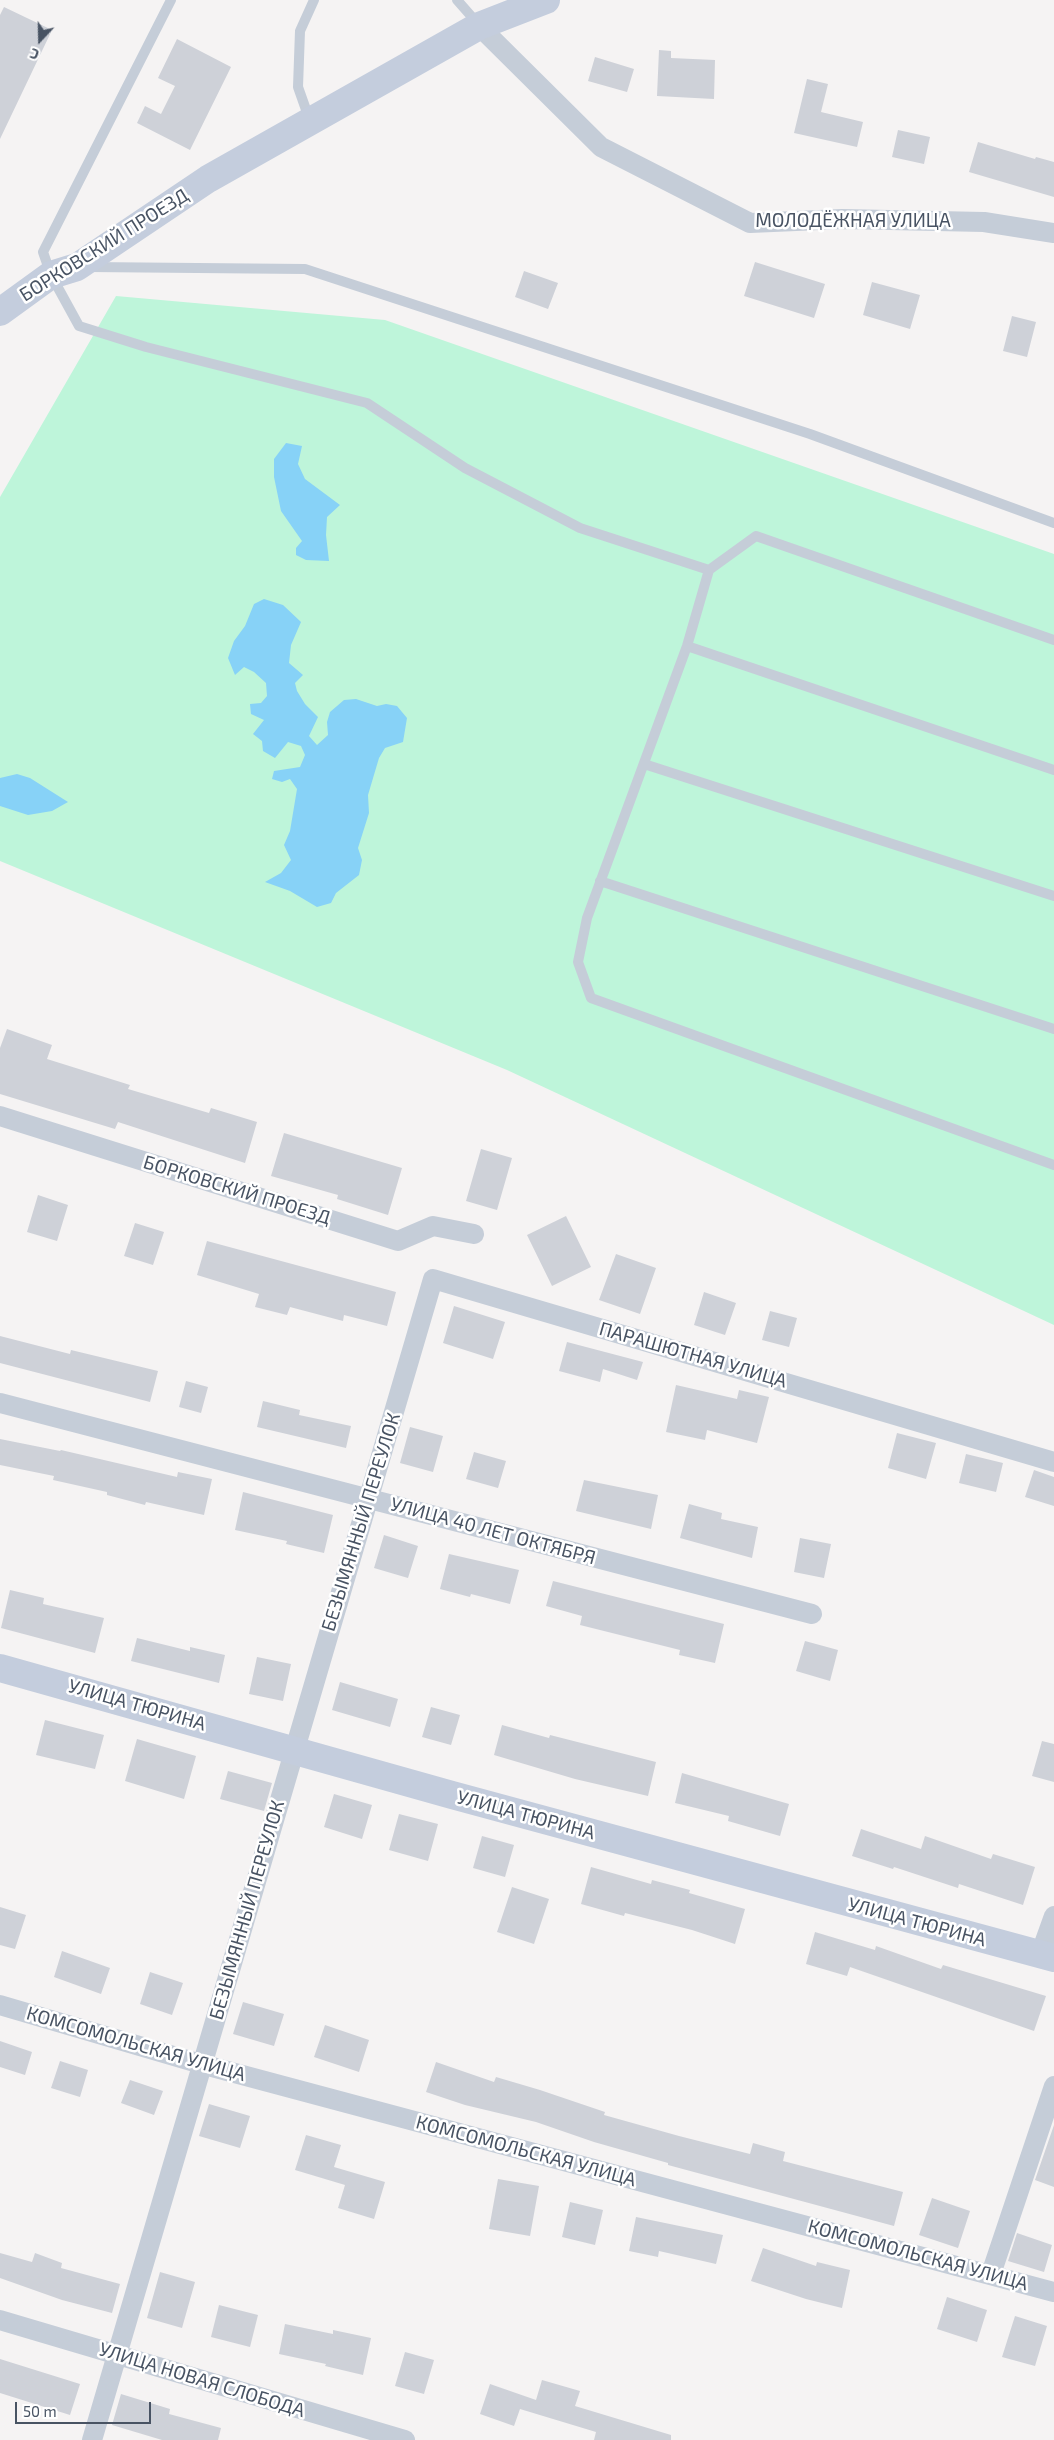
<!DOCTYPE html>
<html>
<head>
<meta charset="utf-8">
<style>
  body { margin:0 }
  #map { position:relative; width:1054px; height:2440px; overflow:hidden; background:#f5f3f3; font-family:"Exo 2",sans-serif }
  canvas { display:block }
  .north { position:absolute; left:15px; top:15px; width:50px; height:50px; -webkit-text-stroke:4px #fff; paint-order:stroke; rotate:201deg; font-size:14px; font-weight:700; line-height:20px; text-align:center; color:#485363 }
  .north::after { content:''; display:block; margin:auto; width:18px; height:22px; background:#485363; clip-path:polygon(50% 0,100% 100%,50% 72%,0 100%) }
  .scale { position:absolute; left:15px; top:2402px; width:136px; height:22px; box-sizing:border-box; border:2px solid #485363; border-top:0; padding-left:6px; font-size:15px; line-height:18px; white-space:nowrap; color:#485363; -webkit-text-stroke:4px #fff; paint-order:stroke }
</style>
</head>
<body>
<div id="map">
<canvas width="1054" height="2440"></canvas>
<div class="north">С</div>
<div class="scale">50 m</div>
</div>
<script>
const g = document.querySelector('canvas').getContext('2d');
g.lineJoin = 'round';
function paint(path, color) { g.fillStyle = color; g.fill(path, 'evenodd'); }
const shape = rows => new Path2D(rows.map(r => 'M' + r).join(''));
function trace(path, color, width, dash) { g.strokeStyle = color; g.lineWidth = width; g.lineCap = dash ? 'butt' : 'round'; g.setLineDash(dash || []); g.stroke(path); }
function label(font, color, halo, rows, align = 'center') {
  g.font = font + ' "Exo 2",sans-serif'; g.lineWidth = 5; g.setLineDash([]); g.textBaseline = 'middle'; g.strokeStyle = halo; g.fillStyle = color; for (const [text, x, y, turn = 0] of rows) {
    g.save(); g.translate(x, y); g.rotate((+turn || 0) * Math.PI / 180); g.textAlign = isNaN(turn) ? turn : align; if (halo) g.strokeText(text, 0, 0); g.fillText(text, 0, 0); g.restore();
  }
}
const green = shape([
  [116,296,385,320,1054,554,1054,1325,507,1070,0,861,0,497]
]);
const water = shape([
  [286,443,302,446,298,464,305,479,340,505,327,517,326,535,329,561,306,560,296,555,296,548,302,541,281,511,274,477,274,459],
  [264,599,283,605,301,622,291,645,289,663,303,675,295,683,297,691,305,704,318,717,309,736,317,745,328,735,327,722,330,712,344,700,356,699,377,706,386,704,397,706,407,718,403,742,385,748,379,758,368,795,369,813,358,848,362,860,359,875,336,893,331,903,317,907,290,891,265,882,281,873,291,860,284,845,290,831,297,789,290,779,282,782,272,779,274,771,300,767,305,755,301,746,288,742,275,758,263,751,262,741,253,734,264,720,251,714,250,704,261,703,267,696,266,683,254,672,244,667,235,675,228,658,234,641,245,626,254,604],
  [17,774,30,778,68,802,52,811,28,815,0,806,0,778]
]);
const building = shape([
  [4,7,52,30,0,139,0,15],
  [177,39,231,67,190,150,137,123,145,106,161,114,175,86,158,78],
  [659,50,671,51,671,58,715,60,714,99,657,96],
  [595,57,634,69,627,92,588,81],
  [807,79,828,84,821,112,863,122,857,147,794,133],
  [898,130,930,137,924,164,892,157],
  [978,142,1035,159,1036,157,1054,162,1054,197,969,172],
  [755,262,825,284,814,318,744,296],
  [524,271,558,283,548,309,515,297],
  [872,282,920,295,910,329,863,315],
  [1012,316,1036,322,1027,357,1003,351],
  [7,1029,52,1045,47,1059,130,1085,128,1089,209,1113,211,1108,257,1122,245,1163,118,1122,115,1129,0,1094,0,1048],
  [284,1133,402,1168,388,1215,337,1199,338,1195,271,1176],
  [481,1149,512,1158,497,1210,466,1201],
  [38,1195,68,1205,57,1241,27,1232],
  [566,1216,591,1267,552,1286,527,1235],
  [135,1223,164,1232,153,1265,124,1256],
  [207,1241,396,1292,387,1326,344,1315,343,1321,290,1307,287,1315,255,1307,259,1294,197,1275],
  [616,1254,656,1268,640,1314,599,1300],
  [704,1292,736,1303,725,1335,694,1325],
  [454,1306,505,1322,493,1359,443,1343],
  [770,1311,797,1318,789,1347,762,1340],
  [0,1336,70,1354,71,1350,158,1371,150,1402,0,1363],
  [567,1342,643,1362,637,1380,603,1369,600,1382,559,1371],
  [186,1381,208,1387,201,1413,179,1407],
  [676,1385,737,1399,739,1390,769,1397,757,1443,707,1430,705,1440,666,1432],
  [263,1401,300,1410,299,1415,351,1426,346,1448,257,1427],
  [410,1427,443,1436,433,1472,400,1463],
  [897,1433,936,1443,926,1479,888,1468],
  [0,1439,60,1451,61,1450,177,1477,178,1472,212,1479,204,1515,146,1502,145,1505,107,1495,107,1492,53,1480,54,1476,0,1465],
  [474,1452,506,1461,498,1488,466,1479],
  [966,1454,1003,1463,996,1492,959,1483],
  [1034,1470,1054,1477,1054,1506,1025,1497],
  [584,1480,658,1495,651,1529,576,1511],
  [243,1492,333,1515,324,1553,286,1544,287,1541,235,1530],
  [689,1504,722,1513,721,1519,758,1527,752,1558,680,1538],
  [384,1535,418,1546,408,1578,374,1568],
  [800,1538,831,1544,824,1578,794,1572],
  [449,1554,519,1570,510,1604,471,1594,470,1597,440,1589],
  [553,1581,724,1624,715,1663,679,1655,680,1650,580,1625,582,1616,546,1606],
  [10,1590,44,1598,43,1604,104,1618,95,1653,1,1628],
  [137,1638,190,1651,190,1647,225,1655,219,1683,131,1661],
  [805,1641,838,1650,830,1681,796,1671],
  [257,1657,291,1664,283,1701,249,1694],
  [340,1682,398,1699,390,1727,332,1710],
  [431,1707,460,1715,451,1745,422,1737],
  [45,1720,104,1735,95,1769,36,1755],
  [502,1725,549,1738,550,1735,656,1762,648,1796,575,1779,494,1755],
  [137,1739,196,1756,184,1799,125,1781],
  [1042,1741,1054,1744,1054,1782,1032,1776],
  [228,1771,272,1783,264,1811,220,1799],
  [682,1773,789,1804,780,1836,728,1821,729,1816,675,1803],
  [334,1794,372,1805,362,1839,324,1827],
  [399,1814,438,1824,428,1861,389,1850],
  [861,1829,921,1849,925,1836,991,1859,993,1854,1035,1867,1023,1905,959,1884,958,1888,894,1867,893,1869,852,1856],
  [482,1836,514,1845,505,1877,473,1868],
  [591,1867,651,1884,652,1880,690,1890,689,1893,745,1909,735,1944,692,1930,625,1913,624,1916,581,1904],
  [512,1887,549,1899,534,1944,497,1932],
  [0,1907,26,1915,15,1949,0,1945],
  [815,1932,875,1950,876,1946,941,1969,943,1965,1046,1996,1034,2031,850,1967,847,1976,806,1964],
  [62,1951,110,1968,101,1994,54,1977],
  [150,1972,183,1983,172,2015,140,2004],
  [243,2002,284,2014,274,2046,233,2034],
  [325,2025,369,2040,359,2072,314,2057],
  [0,2041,32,2052,25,2075,0,2067],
  [60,2061,88,2070,80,2097,51,2088],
  [436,2062,494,2082,496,2077,540,2090,605,2112,604,2115,679,2136,750,2154,753,2143,785,2152,783,2161,903,2192,894,2226,668,2165,668,2163,594,2142,536,2122,465,2105,426,2092],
  [130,2080,163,2091,154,2115,121,2103],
  [209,2104,250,2116,240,2148,199,2136],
  [1054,2125,1054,2187,1035,2180],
  [306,2135,341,2145,334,2167,385,2182,374,2219,338,2208,345,2185,295,2170],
  [498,2179,539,2186,530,2236,489,2229],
  [932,2198,970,2211,958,2248,919,2235],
  [570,2202,603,2210,595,2245,562,2237],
  [636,2217,723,2235,716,2264,659,2251,658,2257,629,2251],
  [1017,2233,1052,2245,1044,2272,1008,2261],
  [763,2248,816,2266,817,2262,850,2270,842,2308,806,2299,751,2281],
  [0,2253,32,2262,35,2253,62,2263,61,2268,120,2284,112,2313,62,2300,0,2278],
  [160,2272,195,2282,182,2328,147,2318],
  [947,2297,987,2310,977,2342,937,2329],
  [219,2305,258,2315,250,2347,211,2337],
  [1015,2316,1047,2326,1035,2366,1002,2357],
  [285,2324,333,2334,333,2330,371,2338,363,2375,325,2366,326,2364,279,2354],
  [405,2352,434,2360,424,2394,395,2386],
  [0,2359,80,2384,70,2415,0,2393],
  [542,2380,580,2391,575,2406,671,2435,671,2440,594,2440,596,2432,520,2409,514,2426,480,2414,490,2384,536,2400],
  [121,2394,170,2409,169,2414,221,2428,218,2440,162,2440,112,2425]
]);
const lane = shape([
  [171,0,43,252,51,275,79,326,146,347,367,403,465,468,580,528,709,570,756,536,1054,640],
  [457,0,479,25],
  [310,121,298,87,300,31,314,0],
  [89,267,305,269,810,434,1054,523],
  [709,570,687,646,587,918,578,962,591,998,1054,1165],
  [687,646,1054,770],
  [644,764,1054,896],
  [600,881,1054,1029]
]);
const street = shape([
  [479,26,601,147,750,223,842,219,984,222,1054,233],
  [0,1116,398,1241,433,1226,474,1234],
  [0,1403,812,1614],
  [1040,1955,1054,1916],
  [0,2005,201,2064,1054,2292],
  [991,2274,1054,2086],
  [0,2320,405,2440],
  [92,2440,433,1279,1054,1462]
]);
const secondary = shape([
  [0,312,51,275,77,267,208,179,479,26,546,0],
  [0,1668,452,1795,1054,1958]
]);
const streetNames = [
  ["МОЛОДЁЖНАЯ УЛИЦА",853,221],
  ["БОРКОВСКИЙ ПРОЕЗД",104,245,-32],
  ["БОРКОВСКИЙ ПРОЕЗД",237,1190,17],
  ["ПАРАШЮТНАЯ УЛИЦА",693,1355,16],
  ["БЕЗЫМЯННЫЙ ПЕРЕУЛОК",361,1522,-73],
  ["УЛИЦА 40 ЛЕТ ОКТЯБРЯ",493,1531,15],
  ["УЛИЦА ТЮРИНА",137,1705,16],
  ["УЛИЦА ТЮРИНА",526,1815,15],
  ["БЕЗЫМЯННЫЙ ПЕРЕУЛОК",247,1910,-74],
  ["УЛИЦА ТЮРИНА",917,1922,15],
  ["КОМСОМОЛЬСКАЯ УЛИЦА",136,2044,16],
  ["КОМСОМОЛЬСКАЯ УЛИЦА",526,2151,15],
  ["КОМСОМОЛЬСКАЯ УЛИЦА",918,2255,15],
  ["УЛИЦА НОВАЯ СЛОБОДА",202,2380,17]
];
paint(green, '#bef5da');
paint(water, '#87d2f7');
paint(building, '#ced1d8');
trace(lane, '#c5cdd8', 10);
trace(street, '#c5cdd8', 20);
trace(secondary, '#c4cddd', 28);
label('19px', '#485363', '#fff', streetNames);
</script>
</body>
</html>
